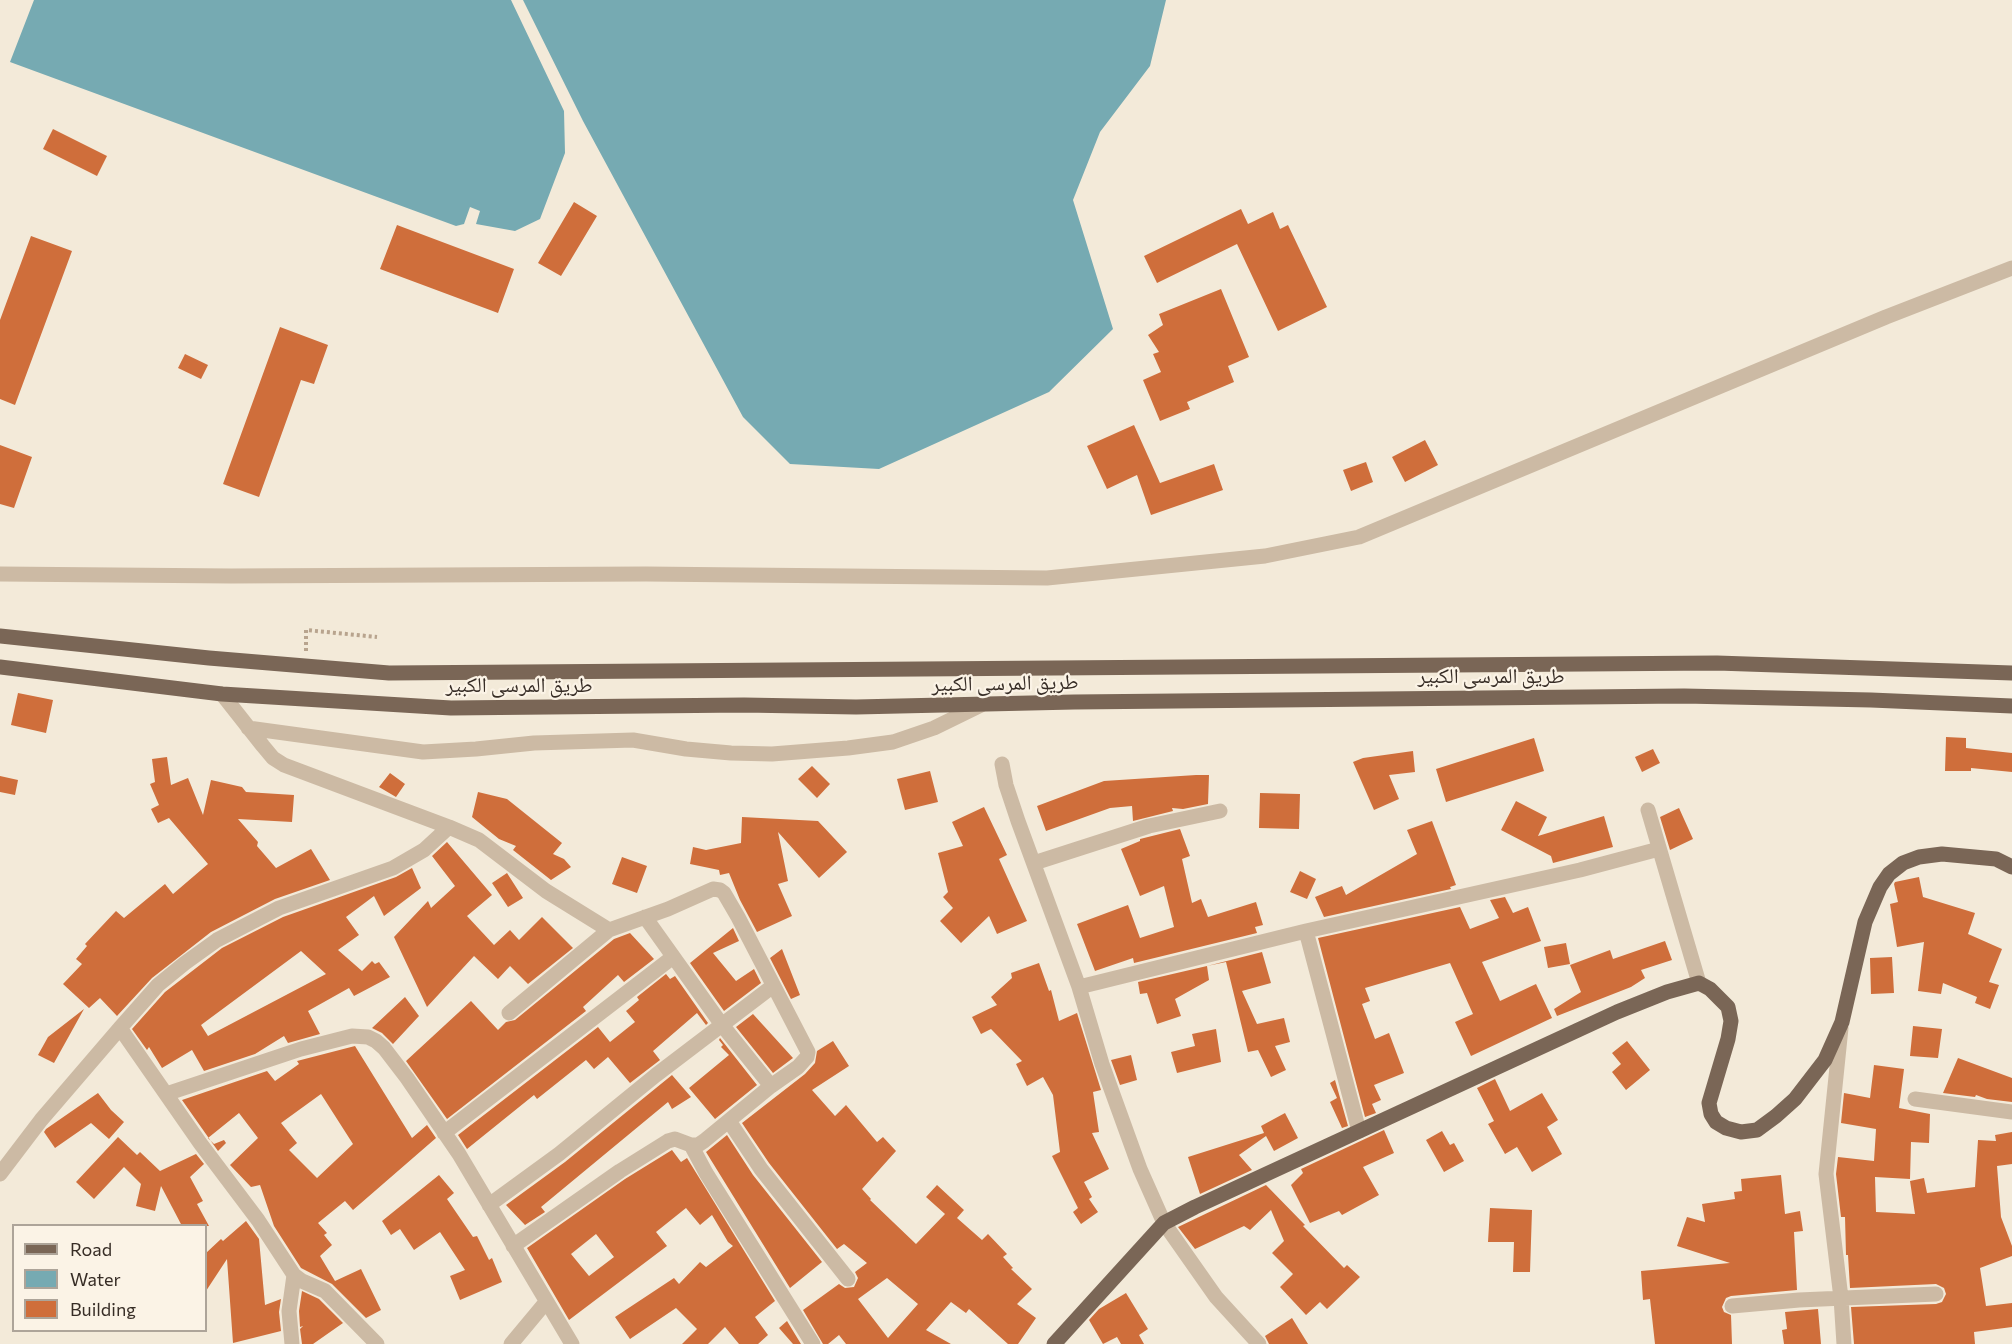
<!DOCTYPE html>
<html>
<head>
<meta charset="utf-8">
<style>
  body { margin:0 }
  #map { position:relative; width:2012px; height:1344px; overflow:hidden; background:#f3ead9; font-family:Commissioner,sans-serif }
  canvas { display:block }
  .legend { position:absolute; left:12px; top:1224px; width:195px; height:108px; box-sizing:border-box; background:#fbf3e6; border:2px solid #ada499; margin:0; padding:8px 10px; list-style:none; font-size:18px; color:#372d26 }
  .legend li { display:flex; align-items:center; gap:12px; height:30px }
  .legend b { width:30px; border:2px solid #ada499 }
</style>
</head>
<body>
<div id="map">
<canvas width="2012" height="1344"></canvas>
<ul class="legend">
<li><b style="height:8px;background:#7a6656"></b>Road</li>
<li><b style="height:16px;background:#76aab2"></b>Water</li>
<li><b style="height:16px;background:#cf6e3b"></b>Building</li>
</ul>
</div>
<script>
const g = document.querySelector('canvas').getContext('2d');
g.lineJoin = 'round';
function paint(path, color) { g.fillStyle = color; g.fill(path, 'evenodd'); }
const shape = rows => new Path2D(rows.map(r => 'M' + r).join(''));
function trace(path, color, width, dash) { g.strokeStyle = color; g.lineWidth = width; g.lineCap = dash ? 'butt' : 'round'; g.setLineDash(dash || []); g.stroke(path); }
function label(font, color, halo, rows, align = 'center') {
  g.font = font + ' Commissioner,"Noto Naskh Arabic",sans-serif'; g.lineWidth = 4.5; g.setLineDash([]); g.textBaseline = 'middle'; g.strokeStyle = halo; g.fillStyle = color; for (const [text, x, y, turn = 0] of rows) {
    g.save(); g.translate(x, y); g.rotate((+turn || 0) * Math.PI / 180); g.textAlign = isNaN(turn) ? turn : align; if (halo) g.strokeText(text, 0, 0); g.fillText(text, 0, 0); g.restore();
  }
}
const water = shape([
  [34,0,511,0,564,111,565,153,540,219,515,231,476,224,480,211,470,207,464,224,456,226,10,62],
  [523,0,1166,0,1150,66,1100,132,1073,200,1113,329,1049,392,879,469,790,464,743,417,583,121]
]);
const building = shape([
  [53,129,107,156,97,176,43,149],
  [574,202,597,216,561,276,538,263],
  [1241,209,1248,224,1273,212,1280,229,1288,225,1327,307,1278,331,1237,244,1157,283,1144,256],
  [397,225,514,269,498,313,380,269],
  [31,236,72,251,15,405,0,399,0,320],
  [1221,289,1249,357,1228,366,1234,382,1187,402,1190,409,1160,421,1143,380,1161,372,1153,354,1159,352,1148,335,1163,325,1159,314],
  [280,327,328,345,314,384,301,380,259,497,223,484],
  [185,354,208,365,201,379,178,368],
  [1134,425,1160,483,1214,464,1223,490,1151,515,1137,475,1107,489,1087,446],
  [1425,440,1438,465,1405,482,1392,457],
  [0,445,32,457,14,508,0,504],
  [1366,462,1373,482,1351,491,1343,470],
  [18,693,53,700,46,733,11,725],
  [1946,737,1966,738,1966,748,2012,753,2012,772,1971,768,1971,771,1945,771],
  [1534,738,1544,771,1446,802,1436,769],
  [1653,749,1660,763,1642,772,1635,757],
  [1413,751,1415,772,1389,775,1399,799,1374,810,1353,762,1363,758],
  [167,757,171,785,188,778,203,815,211,780,242,787,246,792,294,795,292,822,238,819,258,842,257,846,276,868,311,849,330,880,275,899,211,932,152,978,117,1016,100,998,89,1008,63,984,82,964,76,959,87,946,85,944,116,911,124,918,165,884,173,894,208,864,169,818,158,823,151,809,159,805,150,784,155,782,152,759],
  [812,766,830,784,817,798,798,779],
  [930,771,938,802,905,810,897,779],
  [390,773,405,784,396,797,379,787],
  [1196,775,1209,775,1208,804,1183,809,1172,808,1173,811,1133,821,1132,806,1110,808,1046,831,1037,806,1104,781],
  [0,776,18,780,15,795,0,792],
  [478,792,507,799,562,843,553,854,564,859,571,867,551,880,513,850,516,846,499,839,472,817],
  [1260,793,1300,794,1299,829,1259,828],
  [1516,801,1547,817,1538,836,1604,816,1613,847,1553,863,1551,856,1501,830],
  [984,807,1007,855,999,859,1027,921,997,934,989,916,961,943,940,921,953,908,943,897,948,892,938,853,963,846,952,822],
  [1679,808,1693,839,1670,850,1660,817],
  [742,817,818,821,847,852,819,878,778,832,788,881,778,884,792,916,757,932,740,900,729,873,720,875,719,870,690,864,693,847,706,850,741,843],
  [1432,821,1456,885,1450,887,1451,889,1324,917,1315,897,1342,886,1346,895,1417,854,1407,830],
  [1180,829,1190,856,1182,859,1192,903,1201,899,1208,917,1256,902,1263,925,1255,927,1257,933,1134,963,1133,958,1095,971,1077,924,1128,905,1140,938,1174,927,1164,886,1140,896,1121,849,1140,841,1140,839],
  [447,842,492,895,467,916,494,945,510,930,519,940,542,917,573,948,528,984,510,966,498,979,474,956,427,1007,394,937,428,901,431,908,455,886,432,856],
  [622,857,647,866,637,893,612,884],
  [412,868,421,888,384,916,374,896,346,917,359,935,338,950,362,971,372,961,375,964,379,962,390,977,354,996,349,988,308,1011,320,1034,288,1043,284,1036,255,1054,204,1071,192,1050,162,1068,149,1047,147,1050,132,1029,165,992,222,948,283,917,396,877],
  [301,951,326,974,208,1036,201,1025],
  [1300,871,1316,879,1307,899,1290,892],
  [507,873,523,898,508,907,492,883],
  [1919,877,1923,897,1975,913,1968,934,2002,949,1989,982,1999,985,1990,1009,1975,1003,1977,997,1943,983,1941,994,1918,991,1924,942,1897,947,1890,904,1898,902,1894,884,1895,882],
  [1505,897,1513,913,1528,907,1541,941,1482,962,1500,1001,1536,984,1552,1018,1471,1056,1455,1022,1473,1014,1450,963,1365,988,1370,1001,1362,1004,1375,1039,1389,1033,1404,1073,1374,1085,1381,1100,1372,1104,1376,1113,1365,1117,1318,938,1460,907,1470,929,1499,918,1490,900],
  [733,928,739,941,713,953,736,981,754,969,761,983,724,1011,690,963],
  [630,933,654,959,624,982,618,975,583,1007,586,1011,447,1119,406,1061,471,1001,498,1030,506,1022,515,1020,614,939],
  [1665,941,1672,960,1641,970,1645,978,1631,987,1557,1016,1554,1009,1581,992,1570,965,1610,950,1613,959],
  [1566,943,1570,964,1548,968,1544,947],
  [782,949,800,995,791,999,770,958],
  [1262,952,1271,983,1242,991,1257,1024,1284,1018,1290,1042,1275,1046,1286,1070,1271,1077,1258,1050,1248,1052,1226,962,1207,966],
  [1892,957,1894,993,1871,994,1870,958],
  [1039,963,1049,991,1051,990,1059,1021,1077,1013,1101,1090,1093,1092,1099,1132,1092,1133,1109,1169,1084,1182,1092,1197,1089,1199,1098,1212,1081,1224,1073,1212,1078,1208,1052,1156,1060,1152,1053,1095,1043,1077,1027,1086,1016,1064,1022,1061,991,1029,981,1034,972,1017,997,1005,991,997,1012,978,1011,973],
  [1207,966,1209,980,1175,999,1181,1016,1157,1024,1147,993,1140,994,1138,982],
  [666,974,670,979,675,976,708,1023,706,1025,697,1013,653,1051,660,1060,630,1083,608,1057,594,1069,586,1060,537,1099,534,1095,467,1149,458,1135,598,1027,610,1042,635,1022,626,1011,639,1000,637,997],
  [405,997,419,1016,393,1044,382,1033,372,1028],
  [84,1009,54,1063,38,1055,48,1037],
  [753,1014,793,1058,773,1073,736,1027],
  [1913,1026,1942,1029,1938,1058,1910,1056],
  [1216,1029,1221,1062,1177,1073,1171,1052,1195,1046,1192,1034],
  [720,1038,757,1085,715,1119,689,1088,729,1055,721,1047,723,1045,719,1040],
  [833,1041,849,1066,812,1090,835,1116,846,1105,877,1142,883,1137,896,1151,862,1189,871,1199,870,1200,916,1244,945,1214,926,1197,937,1185,964,1210,957,1218,982,1240,988,1234,1007,1254,1003,1257,1013,1268,1011,1269,1032,1289,1017,1304,1036,1318,1018,1344,1008,1344,969,1309,966,1313,951,1302,926,1330,951,1344,846,1344,839,1335,828,1344,823,1344,803,1310,839,1284,845,1288,854,1287,858,1278,855,1272,867,1263,844,1244,837,1249,769,1163,742,1123,805,1074,815,1063,817,1051],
  [887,1278,918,1304,888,1338,858,1299],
  [1627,1041,1650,1070,1626,1090,1612,1072,1621,1064,1612,1053],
  [355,1046,412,1138,427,1125,436,1138,353,1210,345,1201,318,1223,327,1233,324,1235,332,1245,320,1256,335,1281,361,1269,381,1310,366,1318,332,1284,301,1268,274,1226,260,1185,251,1187,230,1165,258,1138,239,1113,208,1138,214,1144,224,1140,226,1143,218,1151,208,1137,182,1100,267,1071,275,1081,299,1064,297,1061],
  [321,1094,353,1144,317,1178,289,1150,297,1143,281,1123],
  [1131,1055,1137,1080,1120,1085,1111,1060],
  [1958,1058,2012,1078,2012,1102,1987,1099,1976,1095,1975,1097,1943,1093],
  [1874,1065,1904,1069,1899,1108,1930,1114,1929,1143,1911,1142,1910,1179,1875,1177,1876,1212,1915,1214,1910,1181,1924,1178,1927,1193,1975,1187,1978,1140,1996,1141,1995,1135,2012,1132,2012,1164,1997,1166,2001,1217,2012,1246,2012,1256,1980,1268,1986,1306,2012,1303,2012,1327,1974,1332,1975,1344,1854,1344,1851,1307,1936,1304,1942,1302,1946,1294,1944,1288,1936,1284,1850,1288,1848,1255,1846,1255,1845,1217,1841,1217,1836,1174,1838,1157,1874,1161,1876,1129,1841,1123,1844,1093,1870,1098],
  [672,1075,691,1097,672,1109,668,1102,541,1207,545,1212,525,1225,506,1205,565,1162],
  [1495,1079,1510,1111,1542,1093,1558,1120,1547,1127,1562,1154,1532,1172,1517,1147,1505,1154,1488,1124,1494,1121,1477,1088],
  [1335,1080,1348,1126,1342,1128,1330,1102,1337,1098,1330,1083],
  [98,1093,111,1110,124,1122,109,1139,91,1123,55,1148,44,1132,46,1129],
  [1285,1113,1298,1138,1274,1151,1266,1136,1239,1155,1252,1170,1200,1194,1188,1157,1264,1133,1261,1126],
  [1384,1130,1394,1153,1363,1167,1379,1195,1342,1215,1339,1211,1310,1223,1291,1185,1303,1173,1301,1169],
  [1442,1131,1450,1145,1454,1143,1464,1161,1444,1172,1426,1140],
  [727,1135,753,1175,822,1262,790,1288,706,1152],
  [118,1137,137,1155,140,1152,160,1171,196,1154,204,1164,190,1177,203,1201,197,1204,209,1226,182,1226,161,1186,155,1211,136,1206,141,1184,124,1167,94,1199,76,1182],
  [672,1150,681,1162,687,1158,775,1301,755,1317,768,1335,758,1344,739,1344,725,1327,708,1344,682,1344,697,1329,676,1308,630,1339,615,1317,674,1278,679,1284,700,1262,706,1267,733,1246,728,1242,712,1215,700,1225,686,1208,656,1232,667,1246,569,1320,527,1248,625,1179],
  [596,1234,614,1257,589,1276,571,1254],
  [439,1175,454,1193,447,1199,473,1237,477,1236,489,1260,492,1258,502,1282,460,1300,450,1276,465,1270,440,1232,414,1250,400,1229,391,1235,382,1221],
  [1781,1175,1785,1214,1800,1211,1803,1231,1794,1232,1797,1290,1731,1296,1726,1298,1722,1307,1724,1312,1731,1315,1732,1344,1655,1344,1650,1299,1643,1300,1641,1271,1730,1263,1677,1246,1687,1217,1705,1222,1702,1204,1735,1199,1734,1192,1742,1191,1741,1179],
  [1266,1185,1305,1225,1303,1226,1344,1268,1347,1265,1360,1277,1327,1309,1320,1302,1306,1315,1280,1287,1293,1274,1272,1253,1284,1241,1271,1210,1250,1230,1244,1226,1195,1249,1178,1227],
  [1490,1208,1532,1210,1530,1272,1513,1272,1514,1242,1488,1242],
  [246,1221,259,1239,265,1305,281,1299,279,1312,281,1331,233,1343,227,1259,206,1291,206,1253,221,1239,223,1241],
  [302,1291,319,1299,343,1323,313,1344,302,1344,300,1329,303,1326,300,1327,299,1311],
  [1126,1293,1148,1329,1139,1335,1144,1344,1121,1344,1117,1337,1103,1344,1089,1320,1099,1309],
  [1818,1309,1821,1344,1784,1344,1782,1330,1787,1329,1785,1312],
  [1292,1318,1308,1344,1269,1344,1265,1336],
  [787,1321,801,1344,793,1344,779,1328]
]);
const path = shape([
  [306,651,306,630,377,637]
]);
const minor = shape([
  [0,574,231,576,646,574,1047,578,1265,556,1359,537,1886,317,2012,268],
  [222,694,263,746,273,758,284,765,449,827,479,840,546,891,609,930],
  [248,728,423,752,476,749,534,743,633,740,686,749,731,753,772,754,848,748,893,742,934,728,981,705],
  [1002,764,1006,785,1018,821,1079,987,1102,1064,1140,1169,1164,1223,1216,1297,1259,1344],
  [1648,810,1699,983],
  [1034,863,1149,826,1220,811],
  [645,917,722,1025,771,1086],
  [1306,931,1359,1131],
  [1079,987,1306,931,1580,870,1659,849],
  [509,1013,609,930,668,909,713,889,720,890,724,893,738,917,808,1052,807,1057,798,1067,771,1086,704,1141,698,1145,691,1145,675,1139,668,1141,620,1171,513,1246],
  [120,1028,200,1143,258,1220,294,1275,302,1281,325,1291,377,1344],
  [1841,1028,1826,1174,1841,1298,1844,1344],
  [166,1094,301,1049,352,1036,368,1037,376,1041,384,1048,407,1078,459,1154,572,1344],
  [1915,1099,2012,1112],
  [729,1121,761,1169,848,1279],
  [444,1133,673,957],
  [691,1145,706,1173,813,1344],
  [0,1174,41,1120,120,1028,158,985,185,963,217,940,279,908,393,868,424,850,449,827],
  [489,1205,559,1154,656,1075,773,986],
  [1732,1306,1799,1300,1936,1294],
  [292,1344,289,1311,294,1275],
  [511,1344,546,1302]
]);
const major = shape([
  [0,636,209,658,389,673,1717,663,2012,673],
  [0,667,222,694,451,708,744,705,856,707,1074,702,1684,696,1871,700,2012,706],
  [1054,1344,1164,1223,1195,1207,1617,1012,1667,992,1699,983,1710,989,1728,1007,1731,1021,1728,1039,1709,1103,1711,1114,1716,1122,1726,1128,1741,1132,1757,1130,1776,1116,1795,1099,1825,1060,1842,1022,1865,922,1880,887,1889,874,1903,863,1919,857,1942,854,1996,859,2012,867]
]);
const streetNames = [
  ["طريق المرسى الكبير",1491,676],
  ["طريق المرسى الكبير",1005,683,-1],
  ["طريق المرسى الكبير",519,685]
];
paint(water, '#76aab2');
paint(building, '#cf6e3b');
trace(path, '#b8a48e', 4, [3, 3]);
trace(minor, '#ccbaa4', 15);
trace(major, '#7a6656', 15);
label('21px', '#372d26', '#fbf3e6', streetNames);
</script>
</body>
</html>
